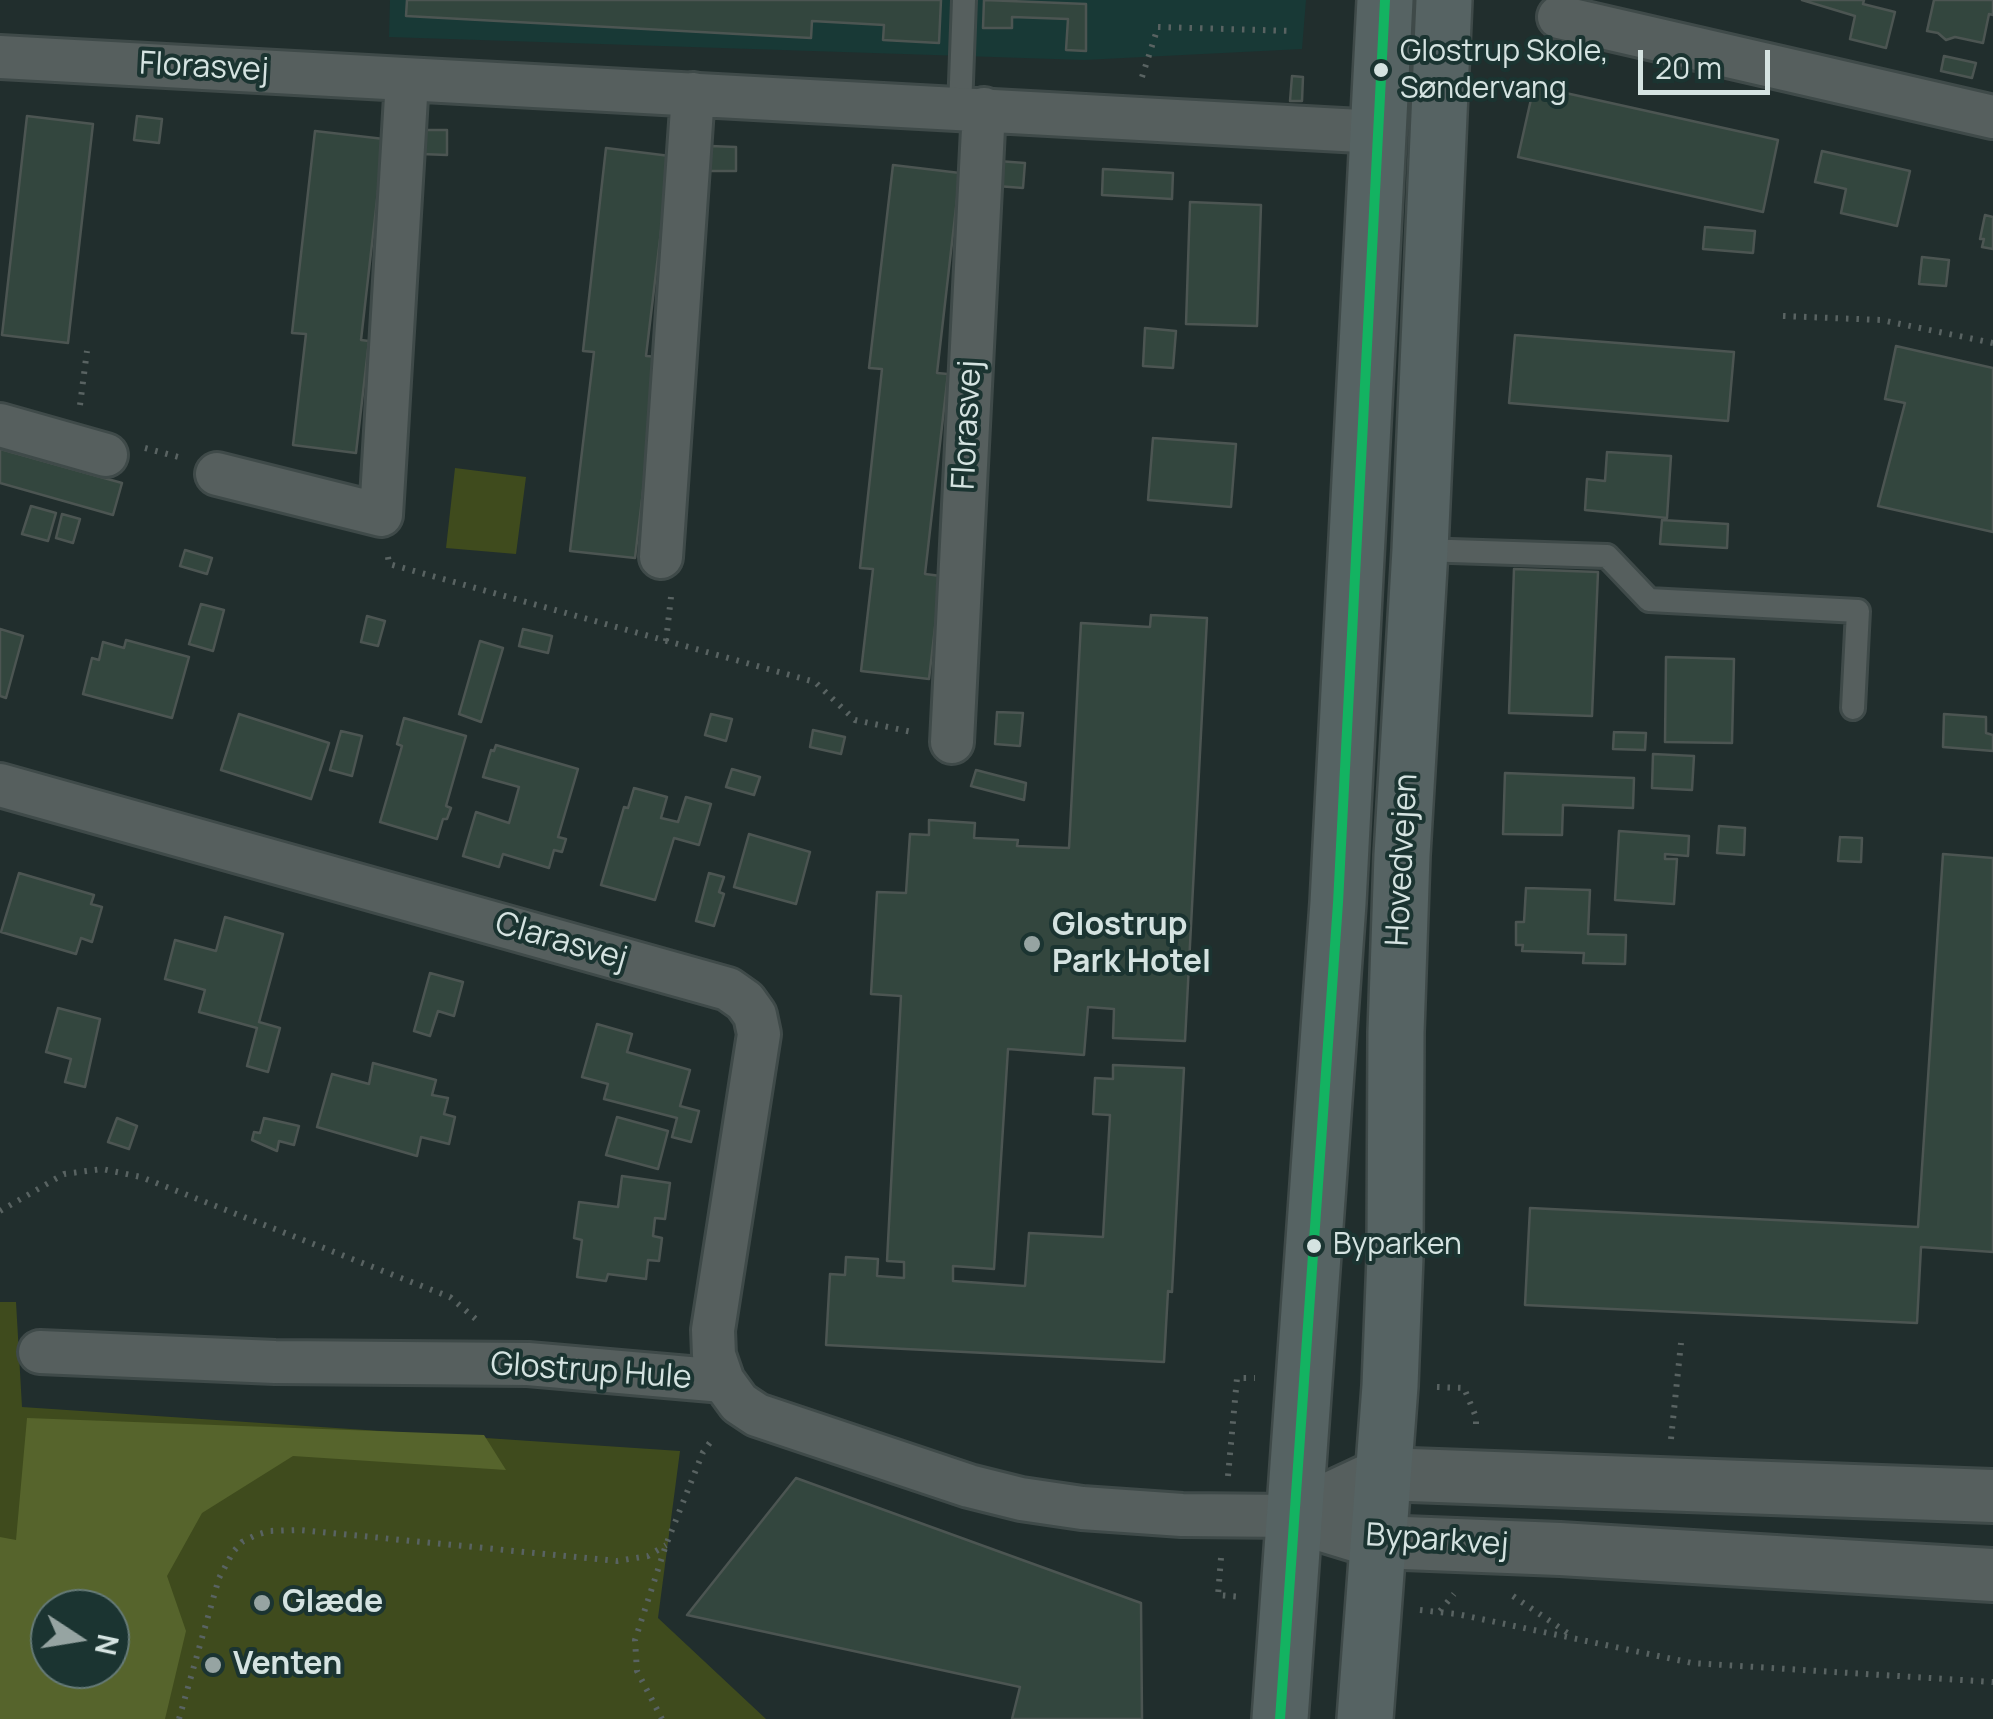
<!DOCTYPE html>
<html>
<head>
<meta charset="utf-8">
<style>
  body { margin:0 }
  #map { position:relative; width:1993px; height:1719px; overflow:hidden; background:#212e2d; font-family:Manrope,sans-serif }
  canvas { display:block }
  .north { position:absolute; left:30px; top:1589px; width:100px; height:100px; box-sizing:border-box; background:#1b3431; border:2px solid #657a77; border-radius:50%; rotate:102deg; font-size:28px; font-weight:700; line-height:40px; text-align:center; color:#d5e3e1 }
  .north::after { content:''; display:block; margin:auto; width:35px; height:45px; background:#96a4a2; clip-path:polygon(50% 0,100% 100%,50% 72%,0 100%) }
  .scale { position:absolute; left:1638px; top:50px; width:132px; height:45px; box-sizing:border-box; border:5px solid #d5e3e1; border-top:0; padding-left:12px; font-size:30px; line-height:35px; white-space:nowrap; color:#d5e3e1; -webkit-text-stroke:8px #1b3431; paint-order:stroke }
</style>
</head>
<body>
<div id="map">
<canvas width="1993" height="1719"></canvas>
<div class="north">N</div>
<div class="scale">20 m</div>
</div>
<script>
const g = document.querySelector('canvas').getContext('2d');
g.lineJoin = 'round';
function paint(path, color) { g.fillStyle = color; g.fill(path, 'evenodd'); }
const shape = rows => new Path2D(rows.map(r => 'M' + r).join(''));
function trace(path, color, width, dash) { g.strokeStyle = color; g.lineWidth = width; g.lineCap = dash ? 'butt' : 'round'; g.setLineDash(dash || []); g.stroke(path); }
function label(font, color, halo, rows, align = 'center') {
  g.font = font + ' Manrope,sans-serif'; g.lineWidth = 8; g.setLineDash([]); g.textBaseline = 'middle'; g.strokeStyle = halo; g.fillStyle = color; for (const [text, x, y, turn = 0] of rows) {
    g.save(); g.translate(x, y); g.rotate((+turn || 0) * Math.PI / 180); g.textAlign = isNaN(turn) ? turn : align; if (halo) g.strokeText(text, 0, 0); g.fillText(text, 0, 0); g.restore();
  }
}
const built = shape([
  [390,0,1306,0,1302,49,1084,60,389,37]
]);
const green = shape([
  [455,468,526,477,516,554,446,548],
  [0,1302,16,1302,22,1407,680,1451,658,1618,766,1719,0,1719],
  [50,1609,110,1609,110,1669,50,1669]
]);
const forest = shape([
  [27,1418,484,1435,506,1470,293,1456,202,1513,167,1576,186,1631,165,1719,0,1719,0,1537,16,1540],
  [50,1609,110,1609,110,1669,50,1669]
]);
const building = shape([
  [407,0,941,0,939,43,883,40,884,25,812,21,811,38,406,16,407,0],
  [984,0,1086,4,1086,51,1066,50,1068,19,1012,17,1012,28,983,28,984,0],
  [1802,0,1864,0,1863,4,1895,12,1886,48,1850,39,1855,16,1802,0],
  [1934,0,1993,0,1993,15,1989,14,1983,43,1955,37,1946,40,1938,33,1927,31,1934,0],
  [1944,56,1976,63,1972,78,1941,71,1944,56],
  [1292,76,1303,77,1302,101,1290,101,1292,76],
  [1534,86,1778,140,1763,212,1518,157,1534,86],
  [27,116,93,124,68,343,2,335,27,116],
  [137,116,162,119,159,143,134,140,137,116],
  [421,130,447,130,447,155,421,154,421,130],
  [315,131,384,139,361,340,369,341,356,453,293,445,306,334,292,333,315,131],
  [710,146,736,147,736,171,710,171,710,146],
  [606,148,670,156,646,356,659,357,635,558,570,551,594,352,583,351,606,148],
  [1822,151,1910,171,1897,226,1841,213,1846,189,1815,182,1822,151],
  [998,161,1025,163,1023,188,997,186,998,161],
  [893,165,960,173,937,373,948,374,925,574,941,576,929,679,861,671,873,569,860,568,882,369,869,368,893,165],
  [1103,169,1173,173,1172,199,1102,195,1103,169],
  [1190,202,1261,205,1257,326,1186,324,1190,202],
  [1985,215,1993,217,1993,249,1982,247,1984,239,1980,239,1985,215],
  [1705,227,1755,231,1753,253,1703,249,1705,227],
  [1922,257,1949,260,1946,286,1919,284,1922,257],
  [1145,328,1176,331,1173,368,1143,366,1145,328],
  [1515,335,1734,352,1728,421,1509,403,1515,335],
  [1896,346,1993,368,1993,532,1878,506,1905,403,1885,399,1896,346],
  [1153,438,1236,444,1231,507,1148,500,1153,438],
  [0,449,122,483,113,515,0,483,0,449],
  [1607,452,1671,456,1667,518,1585,510,1587,479,1605,481,1607,452],
  [31,506,56,513,48,541,22,534,31,506],
  [62,514,80,519,73,543,56,538,62,514],
  [1662,520,1728,524,1727,548,1660,544,1662,520],
  [185,550,212,558,207,574,180,566,185,550],
  [1514,569,1598,572,1592,716,1509,713,1514,569],
  [201,604,224,610,213,651,189,644,201,604],
  [1151,615,1207,618,1185,1041,1113,1038,1114,1009,1088,1007,1084,1055,1008,1049,994,1269,953,1266,953,1281,1025,1286,1029,1233,1103,1237,1110,1115,1093,1114,1095,1078,1113,1079,1113,1065,1184,1068,1172,1292,1168,1291,1164,1362,826,1345,830,1274,845,1275,846,1257,878,1259,877,1276,904,1278,904,1262,887,1261,901,996,871,994,877,892,906,893,910,834,929,835,929,820,975,823,974,838,1018,840,1017,846,1069,848,1081,623,1150,627,1151,615],
  [367,616,385,621,378,646,361,642,367,616],
  [0,629,23,636,6,698,0,696,0,629],
  [523,629,552,636,548,653,519,646,523,629],
  [126,640,189,657,172,718,83,694,92,658,99,660,103,642,124,648,126,640],
  [480,641,503,648,481,722,459,714,480,641],
  [1666,657,1734,659,1732,743,1665,742,1666,657],
  [997,712,1023,713,1020,746,995,744,997,712],
  [239,714,329,743,311,799,221,770,239,714],
  [711,714,732,719,726,741,705,735,711,714],
  [1944,714,1986,717,1986,733,1993,735,1993,751,1943,747,1944,714],
  [404,718,466,736,446,806,451,808,447,819,443,819,437,839,380,822,402,746,397,744,404,718],
  [813,730,845,737,841,754,810,747,813,730],
  [341,731,362,736,352,776,330,770,341,731],
  [1614,732,1646,733,1645,750,1613,749,1614,732],
  [496,745,578,769,558,837,566,839,562,852,554,850,549,868,503,854,499,867,463,856,476,812,509,823,519,787,483,777,491,750,494,751,496,745],
  [1653,754,1694,756,1692,790,1652,788,1653,754],
  [732,769,760,777,754,795,726,787,732,769],
  [976,770,1026,783,1024,800,971,786,976,770],
  [1505,773,1634,778,1633,808,1563,805,1562,835,1503,834,1505,773],
  [634,788,667,797,661,818,678,822,686,797,711,804,699,845,674,838,655,900,601,885,624,807,628,808,634,788],
  [1719,826,1745,828,1744,855,1717,853,1719,826],
  [1619,831,1689,836,1688,856,1665,854,1665,859,1677,859,1674,904,1615,900,1619,831],
  [749,834,810,852,796,904,734,887,749,834],
  [1840,837,1862,838,1861,862,1838,861,1840,837],
  [1943,854,1993,858,1993,1252,1921,1247,1917,1323,1525,1305,1530,1208,1918,1227,1943,854],
  [19,873,94,895,91,904,102,907,92,942,81,938,76,954,1,932,19,873],
  [709,873,724,877,719,892,724,894,714,926,696,921,709,873],
  [1526,888,1590,890,1588,934,1626,935,1625,964,1583,963,1584,953,1522,951,1523,945,1516,945,1516,922,1524,922,1526,888],
  [225,917,283,934,259,1022,280,1028,268,1072,247,1066,257,1028,199,1012,205,990,165,979,175,940,216,951,225,917],
  [430,973,463,982,454,1016,438,1011,430,1036,414,1031,430,973],
  [58,1008,100,1019,85,1087,65,1082,71,1059,46,1052,58,1008],
  [597,1024,632,1034,627,1052,690,1070,680,1106,699,1111,691,1142,672,1137,677,1118,604,1099,608,1084,582,1077,597,1024],
  [373,1063,436,1080,432,1095,448,1098,444,1114,455,1117,449,1144,421,1137,417,1156,317,1127,332,1074,369,1084,373,1063],
  [617,1117,668,1131,658,1169,606,1155,617,1117],
  [117,1118,137,1126,129,1149,108,1142,117,1118],
  [264,1118,299,1126,294,1145,279,1141,277,1151,252,1140,254,1132,260,1133,264,1118],
  [622,1176,670,1183,665,1219,655,1218,653,1236,662,1238,659,1261,648,1260,646,1279,608,1274,606,1281,577,1277,582,1240,574,1238,579,1202,618,1207,622,1176],
  [796,1478,1141,1603,1142,1719,1012,1719,1020,1687,687,1615,796,1478]
]);
const path = shape([
  [1142,77,1158,27,1294,31],
  [1783,316,1881,320,1993,343],
  [80,405,87,351],
  [145,448,182,458],
  [388,557,389,564,815,682,855,720,912,732],
  [666,641,671,597],
  [0,1211,64,1174,102,1169,141,1177,450,1297,478,1321],
  [1437,1387,1464,1388,1476,1417,1476,1432],
  [1671,1439,1681,1343],
  [1228,1476,1237,1378,1255,1378],
  [1221,1558,1218,1595,1243,1597],
  [1513,1596,1569,1634],
  [1420,1610,1457,1614,1692,1663,1993,1682],
  [1440,1611,1454,1594],
  [179,1719,219,1578,233,1552,242,1542,256,1535,269,1531,300,1530,617,1561,648,1556,666,1545],
  [662,1719,637,1671,635,1640,666,1545,703,1452,714,1437]
]);
const service = shape([
  [960,109,964,0],
  [1420,550,1607,556,1649,600,1858,611,1853,708]
]);
const minor = shape([
  [1559,17,1993,117],
  [0,57,1379,132],
  [0,425,106,455],
  [217,474,381,515,407,80],
  [661,557,693,94],
  [952,742,984,109],
  [0,785,728,989,745,1001,755,1015,759,1034,713,1330,714,1355,723,1381,739,1403,757,1415,969,1486,1021,1499,1082,1508,1182,1515,1293,1516],
  [40,1352,275,1362,528,1364,723,1381]
]);
const tertiary = shape([
  [1293,1516,1383,1474,1993,1496],
  [1293,1516,1378,1542,1560,1549,1993,1575]
]);
const secondary = shape([
  [1280,1719,1338,903,1385,0],
  [1365,1719,1390,1386,1395,1257,1396,1032,1402,855,1420,550,1444,0]
]);
const bus1 = shape([
  [1280,1719,1338,903,1385,0]
]);
const markers = [
  [1381,70,9,"#d5e3e1"],
  [1032,944,10,"#96a4a2"],
  [1314,1246,9,"#d5e3e1"],
  [262,1603,10,"#96a4a2"],
  [213,1665,10,"#96a4a2"]
];
const busNames = [
  ["Glostrup Skole,",1400,53],
  ["Søndervang",1400,90],
  ["Byparken",1333,1246]
];
const streetNames = [
  ["Florasvej",204,68,3],
  ["Florasvej",968,425,-87],
  ["Hovedvejen",1403,860,-87],
  ["Clarasvej",561,942,16],
  ["Glostrup Hule",591,1372,4],
  ["Byparkvej",1437,1541,4]
];
const poiNames = [
  ["Glostrup",1052,926],
  ["Park Hotel",1052,963],
  ["Glæde",282,1603],
  ["Venten",233,1665]
];
paint(built, '#183936');
paint(green, '#3f4b1d');
paint(forest, '#56642c');
paint(building, '#33463e');
trace(building, '#4c5552', 2.5);
trace(service, '#3f4a49', 28);
trace(minor, '#3f4a49', 48);
trace(tertiary, '#3f4a49', 58);
trace(secondary, '#3f4a49', 60);
trace(path, '#596362', 6, [2.5, 8]);
trace(service, '#565f5e', 22);
trace(minor, '#565f5e', 42);
trace(tertiary, '#565f5e', 52);
trace(secondary, '#566363', 55);
trace(bus1, '#13b361', 10);
for (const [x, y, r, color] of markers) { const dot = new Path2D(); dot.arc(x, y, r, 0, 2 * Math.PI); g.fillStyle = color; g.fill(dot); trace(dot, '#1b3431', 4); }
label('30px', '#d5e3e1', '#1b3431', busNames, 'left');
label('32px', '#d5e3e1', '#1b3431', streetNames);
label('bold 32px', '#d5e3e1', '#1b3431', poiNames, 'left');
</script>
</body>
</html>
